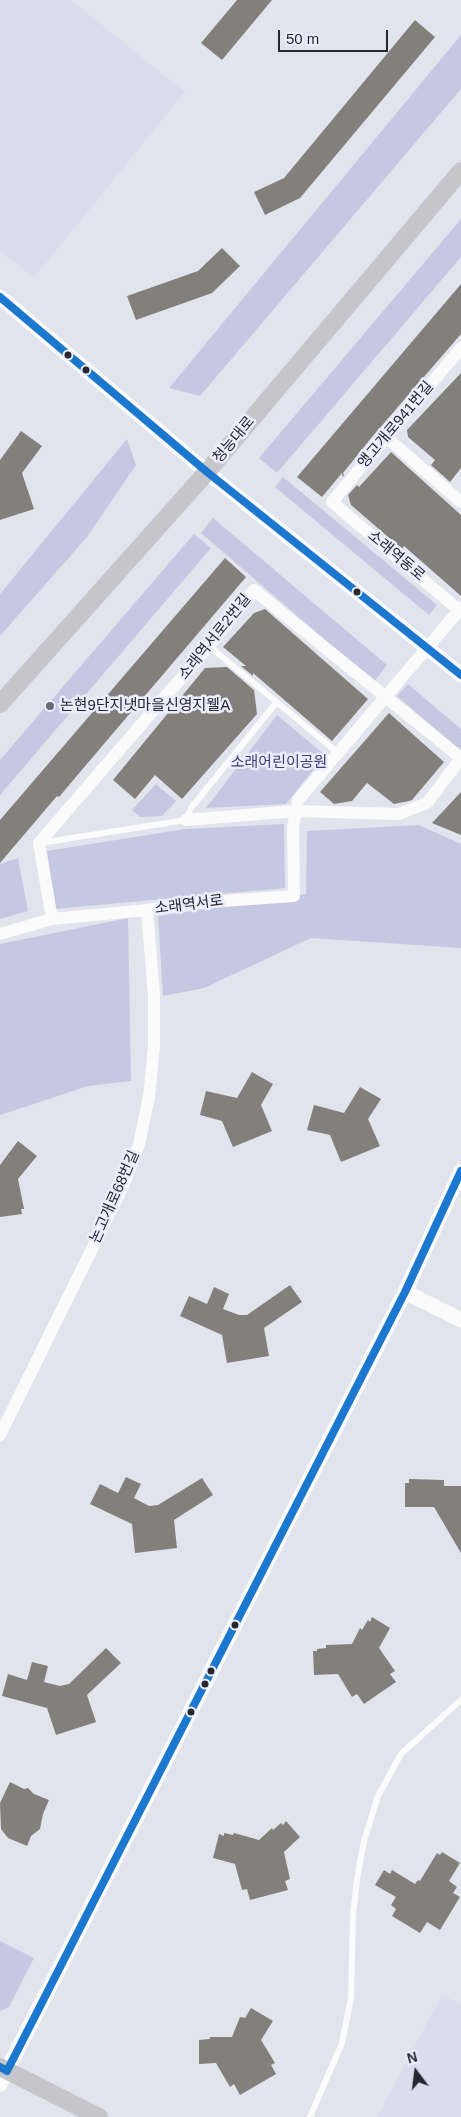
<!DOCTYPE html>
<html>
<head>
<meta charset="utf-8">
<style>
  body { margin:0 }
  #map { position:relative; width:461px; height:2117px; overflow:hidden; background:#e2e4ed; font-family:Arial,sans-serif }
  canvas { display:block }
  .north { position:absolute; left:391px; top:2047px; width:50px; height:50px; -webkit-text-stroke:4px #ebedfc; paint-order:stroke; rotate:345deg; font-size:14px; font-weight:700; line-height:20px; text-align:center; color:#27272e }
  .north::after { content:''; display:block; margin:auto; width:18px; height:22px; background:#27272e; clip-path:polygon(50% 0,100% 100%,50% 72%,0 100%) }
  .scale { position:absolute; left:278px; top:30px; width:110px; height:22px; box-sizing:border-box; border:2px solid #27272e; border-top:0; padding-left:6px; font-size:15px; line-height:18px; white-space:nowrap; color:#27272e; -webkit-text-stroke:4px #ebedfc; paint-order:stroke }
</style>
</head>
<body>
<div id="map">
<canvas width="461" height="2117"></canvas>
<div class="north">N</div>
<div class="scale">50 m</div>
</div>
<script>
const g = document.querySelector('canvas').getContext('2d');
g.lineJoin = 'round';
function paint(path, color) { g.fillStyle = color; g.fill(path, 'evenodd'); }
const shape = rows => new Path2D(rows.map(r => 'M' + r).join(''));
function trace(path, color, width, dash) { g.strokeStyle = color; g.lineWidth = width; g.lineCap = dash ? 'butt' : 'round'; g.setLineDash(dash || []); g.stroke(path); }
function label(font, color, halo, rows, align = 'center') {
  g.font = font + ' Arial,"Noto Sans KR",sans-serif'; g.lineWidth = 5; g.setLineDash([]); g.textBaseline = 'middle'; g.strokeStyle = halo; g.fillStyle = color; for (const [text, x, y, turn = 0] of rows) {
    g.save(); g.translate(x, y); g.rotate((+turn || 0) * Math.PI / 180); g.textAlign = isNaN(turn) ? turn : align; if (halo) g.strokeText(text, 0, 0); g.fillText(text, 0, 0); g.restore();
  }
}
const built = shape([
  [0,0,71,0,185,92,34,278,0,251],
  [442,1995,461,2004,461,2117,377,2117]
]);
const green = shape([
  [461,35,461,89,200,396,169,388],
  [461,219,461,257,277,473,259,458],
  [127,439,136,465,87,537,0,636,0,594],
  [283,477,437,605,429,615,275,487],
  [213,518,387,665,374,682,201,533],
  [194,534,211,548,0,795,0,760],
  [408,684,461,729,461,751,397,696],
  [277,715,325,755,286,804,206,808],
  [156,784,176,801,162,816,140,817,132,810],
  [284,824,285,888,55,909,47,851,185,829],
  [419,825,461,844,461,948,311,938,204,988,163,996,158,916,306,894,307,831],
  [18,858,28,911,0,919,0,864],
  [128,918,131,1081,88,1086,0,1115,0,944],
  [0,1941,34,1958,9,2007,0,2011]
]);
const building = shape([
  [237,0,272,0,222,60,201,43],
  [415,20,435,37,300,198,265,215,254,192,284,178],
  [222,248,240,266,212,293,136,320,127,296,198,271],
  [461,284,461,334,372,437,343,473,344,475,343,477,342,473,322,497,297,477],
  [461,373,461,468,450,482,431,465,435,460,408,437,407,430],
  [21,431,42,446,22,473,34,509,0,520,0,460],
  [391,452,461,515,461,596,404,546,402,549,351,505,348,495,357,485,359,487],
  [225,558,246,577,75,778,59,797,57,796,0,863,0,820],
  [265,609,368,699,332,741,253,673,253,676,241,666,246,666,223,647,254,613],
  [227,667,254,690,257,714,182,799,155,775,135,799,113,780,205,668],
  [389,713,444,762,412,800,409,801,394,804,367,783,352,801,334,804,320,792],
  [461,792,461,835,432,823],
  [252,1072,273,1084,261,1105,272,1131,233,1147,222,1121,200,1115,206,1091,237,1098],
  [360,1087,381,1099,368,1119,380,1146,341,1162,330,1135,307,1130,314,1105,344,1113],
  [18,1141,37,1156,18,1179,24,1209,21,1209,22,1214,0,1217,0,1165],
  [290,1285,302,1302,264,1328,269,1356,227,1363,222,1335,180,1316,189,1296,207,1304,214,1287,229,1294,223,1309,239,1315,247,1315],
  [126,1477,141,1484,134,1498,149,1506,158,1505,202,1478,213,1495,174,1520,177,1548,135,1553,132,1524,90,1504,100,1484,118,1493],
  [409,1479,444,1480,444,1486,461,1486,461,1553,434,1507,405,1507,405,1483,409,1483],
  [372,1617,390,1628,379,1648,395,1671,390,1674,396,1682,364,1704,357,1694,352,1697,338,1674,314,1675,313,1651,317,1651,317,1649,326,1648,326,1645,352,1644,360,1628,362,1630,368,1620,370,1622],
  [106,1648,121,1663,87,1695,96,1722,56,1735,47,1708,2,1696,8,1674,27,1680,32,1662,48,1666,44,1682,60,1686,69,1684],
  [10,1782,24,1789,28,1788,34,1794,49,1800,43,1814,40,1829,31,1836,27,1846,8,1838,1,1829,0,1803],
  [286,1821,300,1837,284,1852,290,1879,285,1881,288,1890,250,1900,247,1889,242,1890,235,1864,213,1858,219,1834,224,1836,224,1833,233,1835,234,1833,259,1840,272,1828,273,1830,281,1823,283,1825],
  [442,1852,460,1863,449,1881,457,1887,453,1893,460,1897,440,1930,427,1922,420,1933,392,1916,396,1909,391,1905,396,1897,375,1885,384,1870,390,1874,392,1870,415,1884,418,1880,420,1881,437,1853,440,1855],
  [251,2008,273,2021,261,2040,275,2063,271,2065,276,2074,240,2095,234,2084,230,2087,216,2063,199,2064,199,2040,210,2039,210,2037,232,2037,240,2017,245,2018]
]);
const service = shape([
  [209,646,338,753],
  [40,843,186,820,191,808,276,703],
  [310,2117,342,2043,351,1998,353,1916,357,1879,364,1841,378,1796,401,1754,461,1700]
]);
const minor = shape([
  [461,348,332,502,461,612],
  [386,437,461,502],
  [52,919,39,843,209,646,254,590,461,758,427,803,399,814,295,811,186,820],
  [0,934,52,919,147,910,195,903,294,896,293,827,298,800,461,608],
  [0,1435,124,1184,139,1144,149,1097,154,1045,154,996,147,910]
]);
const tertiary = shape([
  [0,297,207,472,461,675],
  [405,1292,461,1320],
  [0,2084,405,1292,461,1171]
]);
const secondary = shape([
  [0,704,207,472,461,171],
  [0,2067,99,2117]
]);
const bus1 = shape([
  [0,297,207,472,461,675],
  [0,2067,7,2071,405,1292,461,1171]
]);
const markers = [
  [68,355,4.5,"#27272e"],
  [86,370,4.5,"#27272e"],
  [357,592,4.5,"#27272e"],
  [50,706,5,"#686971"],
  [235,1625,4.5,"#27272e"],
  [211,1671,4.5,"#27272e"],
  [205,1684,4.5,"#27272e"],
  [191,1712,4.5,"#27272e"]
];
const streetNames = [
  ["앵고개로941번길",396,425,-50],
  ["청능대로",234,440,-50],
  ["소래역동로",396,556,40],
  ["소래역서로2번길",215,637,-51],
  ["소래역서로",189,905,-7],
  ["논고개로68번길",115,1197,-66]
];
const poiNames = [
  ["논현9단지냇마을신영지웰A",60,706]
];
const parkNames = [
  ["소래어린이공원",279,763]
];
paint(built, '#dbddef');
paint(green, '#c5c8e3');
paint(building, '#83807c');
trace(service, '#fbfbfc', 6);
trace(minor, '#fbfbfc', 12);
trace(tertiary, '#fbfbfc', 15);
trace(secondary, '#c6c6ca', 18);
trace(bus1, '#1c78cf', 8);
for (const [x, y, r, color] of markers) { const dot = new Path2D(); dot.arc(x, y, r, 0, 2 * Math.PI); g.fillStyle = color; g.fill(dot); trace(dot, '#ebedfc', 2); }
label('15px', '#27272e', '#ebedfc', streetNames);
label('15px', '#27272e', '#ebedfc', poiNames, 'left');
label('15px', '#3e3f77', '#ebedfc', parkNames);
</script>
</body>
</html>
